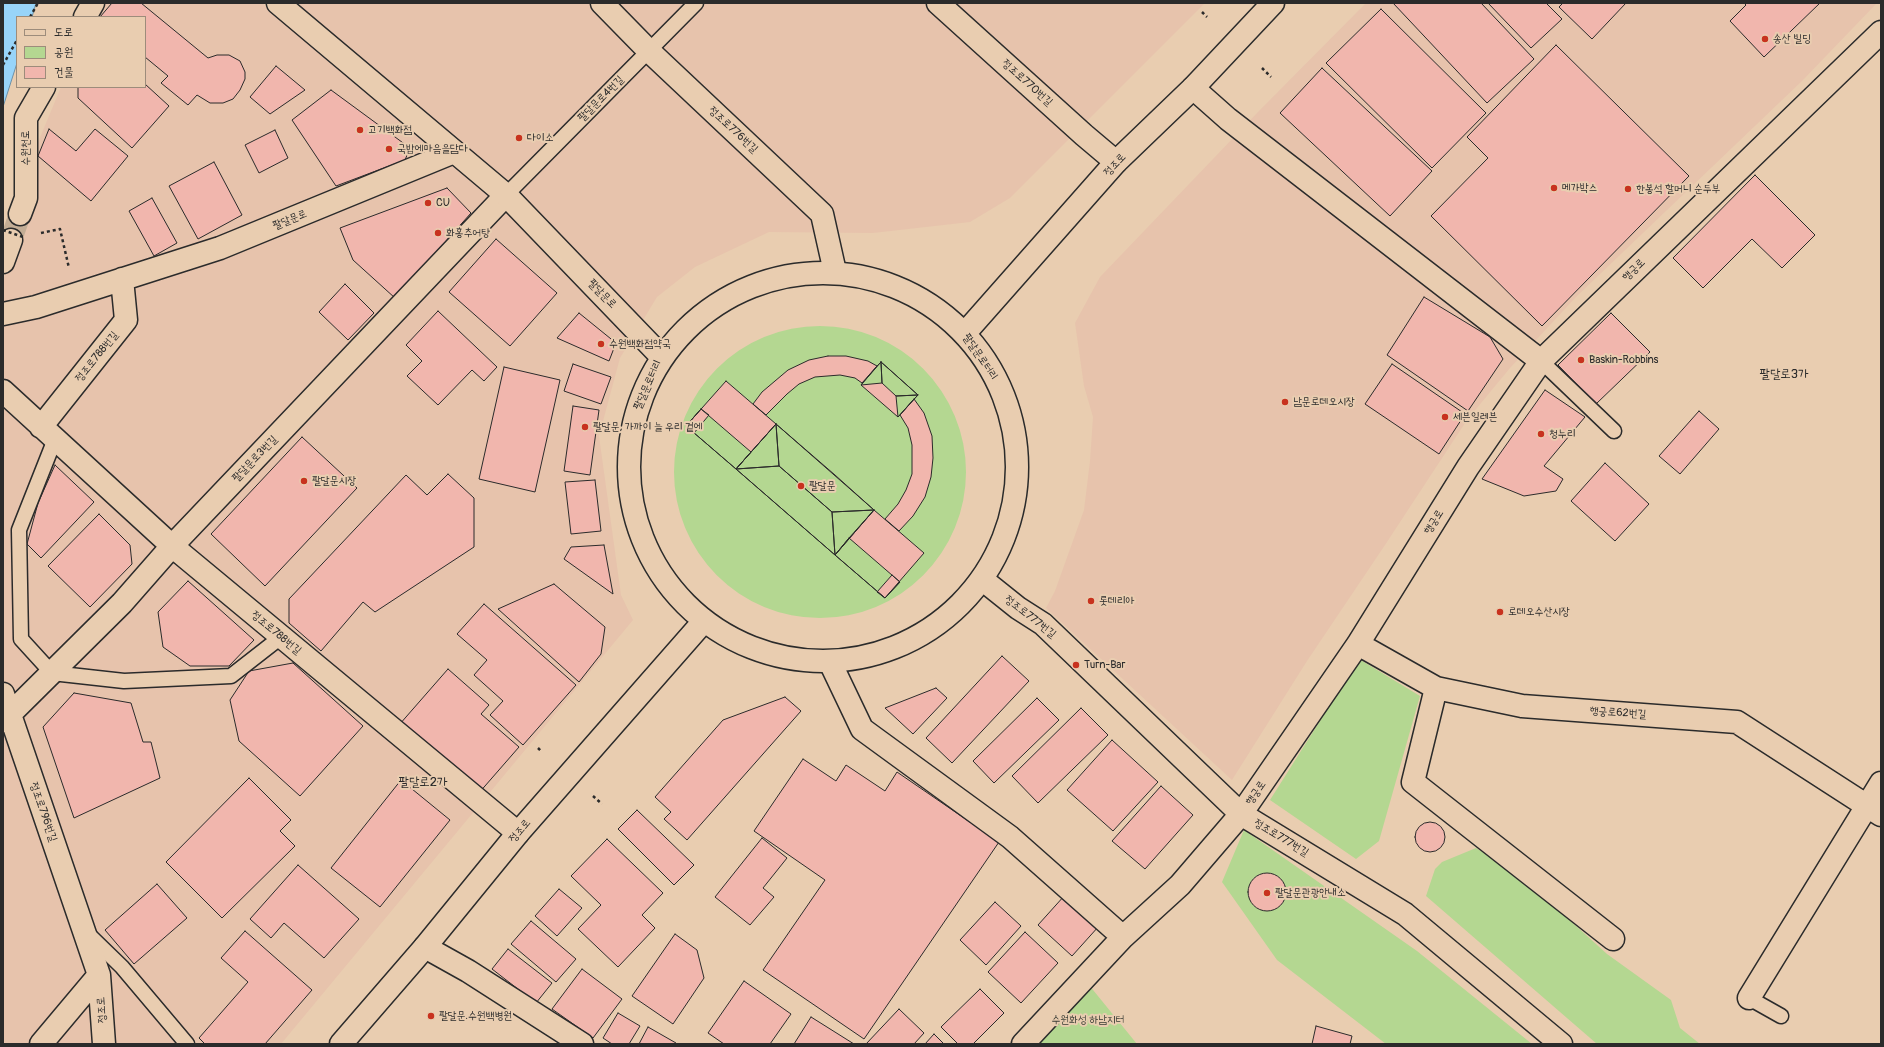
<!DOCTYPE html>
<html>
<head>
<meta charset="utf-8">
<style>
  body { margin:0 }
  #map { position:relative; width:1884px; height:1047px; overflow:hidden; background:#e9cdb0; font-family:Pangolin,"Poor Story",sans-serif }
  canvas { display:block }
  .frame { position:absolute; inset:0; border:4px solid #2b2b2b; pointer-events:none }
  .legend { position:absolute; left:16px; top:16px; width:130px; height:72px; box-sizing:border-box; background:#e9cdb0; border:1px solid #9d8c7b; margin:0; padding:5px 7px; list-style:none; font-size:12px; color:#2b2b2b }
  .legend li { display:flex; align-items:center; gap:8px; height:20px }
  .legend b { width:20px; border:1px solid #9d8c7b }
</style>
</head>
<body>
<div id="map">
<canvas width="1884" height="1047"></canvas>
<div class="frame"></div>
<ul class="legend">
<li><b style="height:5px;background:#e9cdb0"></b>도로</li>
<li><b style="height:11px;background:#b4d791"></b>공원</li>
<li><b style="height:11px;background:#f1b6ad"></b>건물</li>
</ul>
</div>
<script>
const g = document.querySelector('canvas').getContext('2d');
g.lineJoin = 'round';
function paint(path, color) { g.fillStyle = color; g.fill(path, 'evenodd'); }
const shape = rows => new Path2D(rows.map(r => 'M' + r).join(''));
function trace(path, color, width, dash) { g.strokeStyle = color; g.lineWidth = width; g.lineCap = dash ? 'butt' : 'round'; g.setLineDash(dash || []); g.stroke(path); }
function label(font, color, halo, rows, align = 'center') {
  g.font = font + ' Pangolin,"Poor Story",sans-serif'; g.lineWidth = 4; g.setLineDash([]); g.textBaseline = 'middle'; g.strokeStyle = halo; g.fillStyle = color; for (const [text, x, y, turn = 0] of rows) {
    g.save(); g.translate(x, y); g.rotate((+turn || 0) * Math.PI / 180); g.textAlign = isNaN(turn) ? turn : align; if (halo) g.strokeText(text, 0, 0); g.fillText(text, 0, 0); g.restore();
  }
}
const built = shape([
  [105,3,262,3,284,20,301,3,1205,3,1010,198,970,222,873,233,769,232,695,267,657,297,620,358,599,436,621,595,633,620,281,1044,3,1044,3,280,35,201,34,152,61,87,145,87,145,17,94,17],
  [1366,3,1877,3,1802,81,1576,297,1510,368,1467,420,1385,545,1307,661,1232,780,1046,608,1055,591,1084,510,1090,461,1093,417,1084,386,1075,323,1100,277,1258,112]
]);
const green = shape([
  '674 472a146 146 0 1 1 292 0a146 146 0 1 1-292 0Z',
  [1359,659,1420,696,1379,841,1356,859,1270,800],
  [1244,830,1417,951,1532,1044,1386,1044,1277,960,1222,882],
  [1476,848,1512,870,1526,885,1564,915,1607,954,1671,1000,1680,1028,1700,1044,1597,1044,1426,896,1435,869,1442,862],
  [1089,985,1137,1044,1035,1044]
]);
const water = shape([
  [3,3,36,3,32,17,17,17,17,63,3,107,3,3]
]);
const building = shape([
  [112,3,141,3,208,58,217,55,229,55,240,61,245,72,245,79,240,90,233,99,223,103,210,103,197,95,188,105,161,83,168,76,145,57,145,17,100,17,112,3],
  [1393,3,1481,3,1534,59,1487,103,1393,3],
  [1488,3,1546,3,1562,19,1531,48,1488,3],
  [1563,3,1626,3,1592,39,1559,7,1563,3],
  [1744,3,1820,3,1764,57,1730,21,1746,5,1744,3],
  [1381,9,1486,113,1432,168,1326,63,1381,9],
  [1556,45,1689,176,1542,326,1431,216,1488,158,1467,137,1556,45],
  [276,66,305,90,270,114,250,97,276,66],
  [1322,68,1432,171,1390,216,1280,113,1322,68],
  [145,84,169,106,132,148,78,98,78,87,145,87,145,84],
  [331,90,410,148,405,160,336,186,292,120,331,90],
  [49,129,76,151,95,129,128,156,91,201,38,156,49,129],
  [275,130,288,158,259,173,245,145,275,130],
  [214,162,242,215,198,239,169,186,214,162],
  [1755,175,1815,235,1782,268,1752,239,1703,288,1673,258,1755,175],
  [447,188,471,213,395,298,353,260,340,228,447,188],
  [152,198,177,243,154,256,129,211,152,198],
  [496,239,557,293,510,346,449,292,496,239],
  [345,284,374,313,348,340,319,312,345,284],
  [1424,297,1490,337,1503,359,1468,411,1387,355,1424,297],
  [438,311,497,367,484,381,472,370,438,405,407,376,422,361,406,345,438,311],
  [579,313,616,343,609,361,557,338,579,313],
  [1611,313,1650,352,1596,404,1558,365,1611,313],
  [828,356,846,356,868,361,877,366,862,383,855,378,840,375,815,377,799,384,787,394,766,415,753,404,762,392,788,370,809,360,828,356],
  [881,362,918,395,898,417,861,385,881,362],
  [881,362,889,369,918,395,896,396,882,383,881,362],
  [881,362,882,383,861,385,877,366,881,362],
  [573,364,611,377,601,404,564,391,573,364],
  [1392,364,1465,414,1439,454,1365,404,1392,364],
  [504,367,560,380,535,492,479,479,504,367],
  [726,381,776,424,736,469,686,426,726,381],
  [1545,390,1585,417,1544,466,1563,479,1556,491,1524,496,1482,479,1545,390],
  [918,395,914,399,898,417,896,396,918,395],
  [914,399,924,413,932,436,933,458,931,477,925,497,913,516,899,531,885,519,898,504,906,490,912,474,912,445,908,428,900,415,914,399],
  [573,406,599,410,590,475,564,471,573,406],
  [701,409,709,415,694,433,686,426,701,409],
  [701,409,751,452,736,469,686,426,701,409],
  [1699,411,1719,429,1680,474,1659,456,1699,411],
  [776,424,874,510,835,555,736,469,776,424],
  [776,424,779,466,736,469,751,452,776,424],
  [776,424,835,475,874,510,832,512,779,466,776,424],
  [302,437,357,488,265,586,211,534,302,437],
  [1605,463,1649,504,1615,541,1571,501,1605,463],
  [55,465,94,502,41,558,27,544,38,503,55,465],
  [779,466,832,512,835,555,736,469,779,466],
  [448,474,474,498,474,547,375,612,363,602,321,651,289,623,289,599,406,475,427,495,448,474],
  [595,480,601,531,571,534,565,482,595,480],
  [874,510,849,538,835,555,832,512,874,510],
  [874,510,924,553,885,598,835,555,874,510],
  [99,514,130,545,132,564,90,607,48,566,99,514],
  [849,538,900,582,885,598,835,555,849,538],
  [604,545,613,594,564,559,571,547,604,545],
  [892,575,900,582,885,598,877,592,892,575],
  [188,581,254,640,229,666,190,666,163,647,158,612,188,581],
  [554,584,605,627,601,654,579,682,498,609,554,584],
  [484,604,576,685,523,745,490,715,503,701,474,675,487,660,457,634,484,604],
  [1002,656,1029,681,952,763,926,738,1002,656],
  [293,663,363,726,300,796,239,741,230,700,249,671,293,663],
  [448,669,489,705,481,714,519,747,478,794,399,725,448,669],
  [936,688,947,698,913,734,885,708,936,688],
  [74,693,131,703,143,742,151,742,160,778,74,818,43,727,74,693],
  [785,697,801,711,687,840,664,819,671,812,655,797,723,720,785,697],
  [1037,698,1059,720,994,783,973,761,1037,698],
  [1081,708,1108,735,1038,803,1012,776,1081,708],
  [1112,740,1158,782,1113,831,1067,790,1112,740],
  [803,759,836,781,846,765,885,791,897,772,999,842,864,1039,763,970,825,880,754,831,803,759],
  [249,778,291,820,280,831,295,846,222,918,166,862,249,778],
  [401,780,450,820,380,907,331,868,401,780],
  [1161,786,1193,815,1145,869,1112,841,1161,786],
  [637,810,694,865,674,885,618,829,637,810],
  '1415 837a15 15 0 1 1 30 0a15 15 0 1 1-30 0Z',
  [762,838,787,858,763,888,774,897,750,925,715,897,762,838],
  [607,839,663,893,642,915,655,928,618,967,578,929,601,905,571,876,607,839],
  [298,865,359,919,324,958,284,923,271,938,250,919,298,865],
  '1248 892a19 19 0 1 1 38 0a19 19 0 1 1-38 0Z',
  [157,884,187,918,134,964,105,930,157,884],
  [559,889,582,908,557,936,535,916,559,889],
  [1065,895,1099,926,1072,956,1038,925,1065,895],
  [995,902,1021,926,986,965,960,940,995,902],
  [531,921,576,959,556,982,511,944,531,921],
  [245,931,312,990,265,1044,205,1044,199,1038,248,982,221,958,245,931],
  [1025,932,1058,963,1021,1003,988,972,1025,932],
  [675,934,697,950,704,978,673,1024,632,996,675,934],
  [508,949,552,983,536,1003,492,969,508,949],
  [582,969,622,999,593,1038,552,1009,582,969],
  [744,981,791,1014,770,1044,724,1044,708,1033,744,981],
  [980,989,1004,1013,973,1044,958,1044,941,1027,980,989],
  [899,1009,924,1033,914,1044,866,1044,899,1009],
  [618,1013,640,1026,629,1044,612,1044,603,1038,618,1013],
  [811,1017,854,1044,794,1044,811,1017],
  [1316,1026,1352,1036,1350,1044,1312,1044,1316,1026],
  [648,1027,676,1043,676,1044,639,1044,648,1027],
  [934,1034,944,1044,925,1044,934,1034]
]);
const streetTunnel = shape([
  [11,240,20,214]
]);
const path = shape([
  [1202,12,1207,17],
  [30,17,38,3],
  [3,65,17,40],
  [1262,68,1271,77],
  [41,233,60,229,69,268],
  [538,748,542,752],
  [593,796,602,804]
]);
const lane = shape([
  [506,195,696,3],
  [1541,361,1614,431],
  [55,439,19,530,21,639,52,673,124,681,231,676,281,637],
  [88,934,122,967,187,1044],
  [1749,998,1781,1016]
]);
const street = shape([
  [602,3,649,51,822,214,835,272],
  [938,3,1084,135,1116,162],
  [85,17,93,3],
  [1193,88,1228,119,1541,361],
  [20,214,26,198,26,118,44,87],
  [3,262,11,240],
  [3,314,36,307,220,248,454,152],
  [3,391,172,546,518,833],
  [41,427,126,320,122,279],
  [983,580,1018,608,1043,624,1241,814,1405,914,1561,1044],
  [1358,644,1436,688,1522,706,1737,722,1881,815],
  [830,662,862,729,1010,837,1123,937],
  [1436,688,1413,782,1613,939],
  [3,694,99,975,104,1044],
  [3,721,122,603,172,546,506,195],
  [425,947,468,971,582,1044],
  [1749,998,1881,783],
  [41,1044,99,975],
  [1023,1044,1123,937,1180,885,1241,814,1358,644,1468,467,1541,361,1881,32]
]);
const secondary = shape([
  [278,3,506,195,661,356],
  '629 467a194 194 0 1 1 388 0a194 194 0 1 1-388 0Z',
  [965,333,1116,162,1193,88,1273,3],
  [341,1044,425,947,518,833,704,621]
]);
const pathBridge = shape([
  [3,230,23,237]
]);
const markers = [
  [1765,39,4,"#c8321e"],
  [360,130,4,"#c8321e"],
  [519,138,4,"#c8321e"],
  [389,149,4,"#c8321e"],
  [1554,188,4,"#c8321e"],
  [1628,189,4,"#c8321e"],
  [428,203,4,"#c8321e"],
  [438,233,4,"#c8321e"],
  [601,344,4,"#c8321e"],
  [1581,360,4,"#c8321e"],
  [1285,402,4,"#c8321e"],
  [1445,417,4,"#c8321e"],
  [585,427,4,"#c8321e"],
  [1541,434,4,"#c8321e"],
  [304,481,4,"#c8321e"],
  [801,486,4,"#c8321e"],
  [1091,601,4,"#c8321e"],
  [1500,612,4,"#c8321e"],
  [1076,665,4,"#c8321e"],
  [1267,893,4,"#c8321e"],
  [431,1016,4,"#c8321e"]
];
const poiNames = [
  ["송산 빌딩",1773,39],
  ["고기백화점",368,130],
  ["다이소",527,138],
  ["국밥에마음을담다",397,149],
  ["메가박스",1562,188],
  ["한봉석 할머니 순두부",1636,189],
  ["CU",436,203],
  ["화홍추어탕",446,233],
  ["수원백화점약국",609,344],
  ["Baskin-Robbins",1589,360],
  ["남문로데오시장",1293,402],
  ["세븐일레븐",1453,417],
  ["팔달문, 가까이 늘 우리 곁에",593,427],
  ["청누리",1549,434],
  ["팔달문시장",312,481],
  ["팔달문",809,486],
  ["롯데리아",1099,601],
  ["로데오수산시장",1508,612],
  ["Turn-Bar",1084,665],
  ["팔달문관광안내소",1275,893],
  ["팔달문.수원백병원",439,1016]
];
const streetNames = [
  ["정조로770번길",1027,83,42],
  ["팔달문로4번길",601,99,-45],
  ["정조로776번길",733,130,43],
  ["수원천로",26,148,-90],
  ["정조로",1115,165,-47],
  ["팔달문로",290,220,-22],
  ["행궁로",1634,270,-44],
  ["팔달문로",602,294,46],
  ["정조로788번길",97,357,-51],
  ["팔달문로터리",980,357,56],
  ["팔달문로터리",648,385,-66],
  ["팔달문로3번길",255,459,-46],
  ["행궁로",1434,522,-58],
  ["정조로777번길",1030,617,38],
  ["정조로788번길",276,633,40],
  ["행궁로62번길",1618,713,4],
  ["행궁로",1256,793,-55],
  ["정조로796번길",43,812,71],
  ["정조로",520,831,-50],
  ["정조로777번길",1281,838,31],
  ["정조로",102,1010,-94]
];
const parkNames = [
  ["수원화성 하남지터",1088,1020]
];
const quarterNames = [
  ["팔달로3가",1784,375],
  ["팔달로2가",423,783]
];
paint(built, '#e7c3ac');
paint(green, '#b4d791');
paint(water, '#98d4f9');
trace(water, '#6c90a7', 1);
paint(building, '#f1b6ad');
trace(building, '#2b2b2b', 1);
trace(streetTunnel, '#c3ad95', 22, [22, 11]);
trace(lane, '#2b2b2b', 17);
trace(street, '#2b2b2b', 25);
trace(secondary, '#2b2b2b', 25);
trace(path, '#2b2b2b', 2.5, [3, 3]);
trace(lane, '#e9cdb0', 14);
trace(street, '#e9cdb0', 22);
trace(secondary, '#e9cdb0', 22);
trace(pathBridge, '#2b2b2b', 2.5, [3, 3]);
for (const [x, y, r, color] of markers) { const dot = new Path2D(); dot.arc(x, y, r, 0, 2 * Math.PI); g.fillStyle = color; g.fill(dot); trace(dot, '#e9cdb0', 1.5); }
label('11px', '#2b2b2b', '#e9cdb0', poiNames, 'left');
label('11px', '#2b2b2b', '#e9cdb0', streetNames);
label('11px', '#393c35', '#e9cdb0', parkNames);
label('13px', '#2b2b2b', '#e9cdb0', quarterNames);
</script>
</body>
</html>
